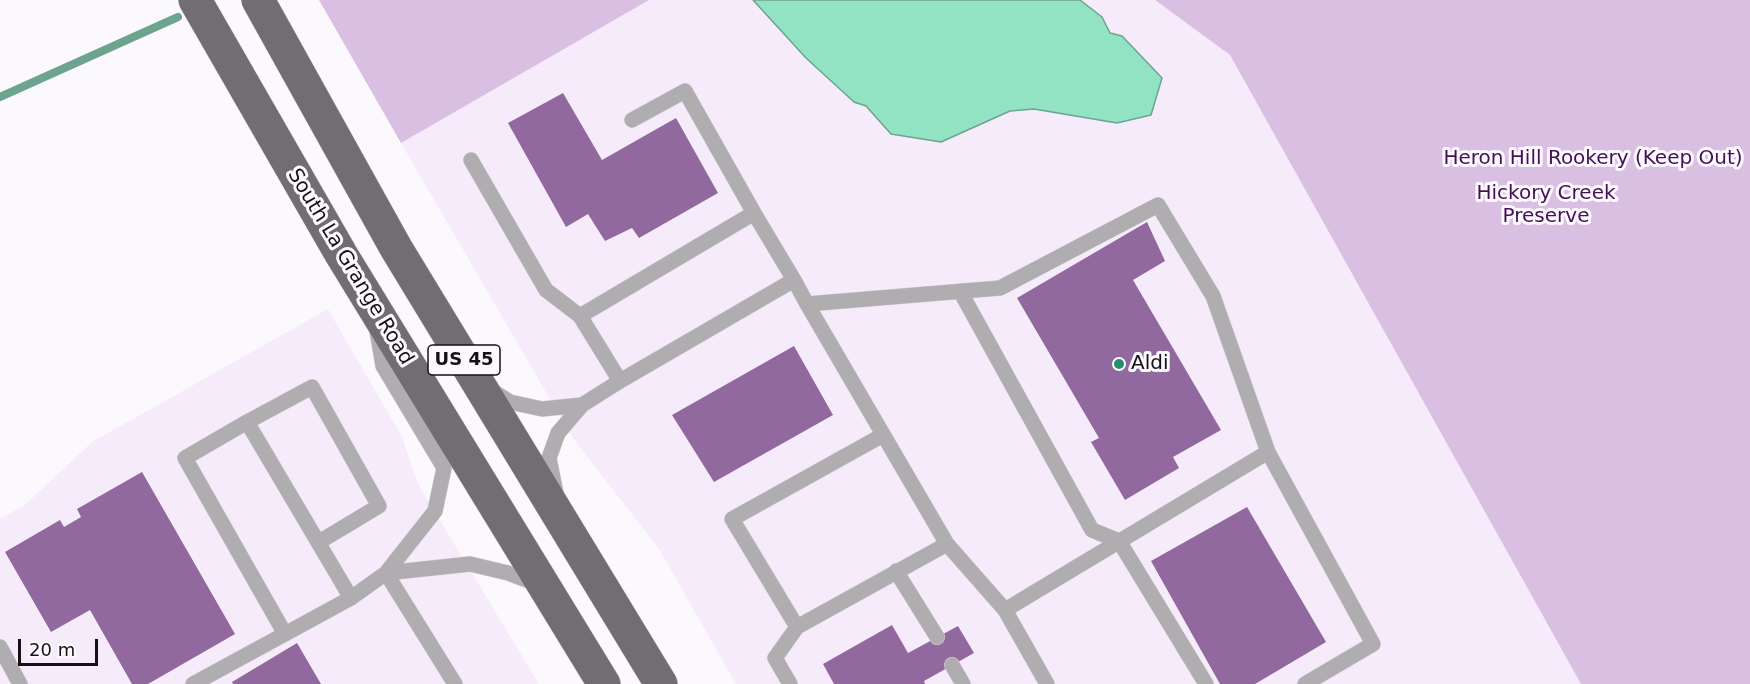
<!DOCTYPE html>
<html>
<head>
<meta charset="utf-8">
<style>
  body { margin:0 }
  #map { position:relative; width:1750px; height:684px; overflow:hidden; background:#fcf9fe; font-family:"DejaVu Sans",sans-serif }
  canvas { display:block }
  .scale { position:absolute; left:18px; top:639px; width:80px; height:27px; box-sizing:border-box; border:3px solid #141215; border-top:0; padding-left:8px; font-size:18px; line-height:21px; white-space:nowrap; color:#141215; -webkit-text-stroke:4px #fcf9fe; paint-order:stroke }
</style>
</head>
<body>
<div id="map">
<canvas width="1750" height="684"></canvas>
<div class="scale">20 m</div>
</div>
<script>
const g = document.querySelector('canvas').getContext('2d');
g.lineJoin = 'round';
function paint(path, color) { g.fillStyle = color; g.fill(path, 'evenodd'); }
const shape = rows => new Path2D(rows.map(r => 'M' + r).join(''));
function trace(path, color, width, dash) { g.strokeStyle = color; g.lineWidth = width; g.lineCap = dash ? 'butt' : 'round'; g.setLineDash(dash || []); g.stroke(path); }
function label(font, color, halo, rows, align = 'center') {
  g.font = font + ' "DejaVu Sans",sans-serif'; g.lineWidth = 6; g.setLineDash([]); g.textBaseline = 'middle'; g.strokeStyle = halo; g.fillStyle = color; for (const [text, x, y, turn = 0] of rows) {
    g.save(); g.translate(x, y); g.rotate((+turn || 0) * Math.PI / 180); g.textAlign = isNaN(turn) ? turn : align; if (halo) g.strokeText(text, 0, 0); g.fillText(text, 0, 0); g.restore();
  }
}
const built = shape([
  [649,0,1155,0,1230,55,1581,684,736,684,659,549,572,437,401,143],
  [328,309,402,437,418,484,539,684,0,684,0,519,25,505,92,442]
]);
const green = shape([
  [319,0,649,0,401,143],
  [1155,0,1750,0,1750,684,1581,684,1230,55]
]);
const water = shape([
  [753,0,1080,0,1102,17,1110,33,1122,36,1162,78,1151,115,1117,123,1034,109,1010,111,941,142,891,134,866,106,854,102,806,58,753,0]
]);
const stream = shape([
  [0,97,178,17]
]);
const building = shape([
  [563,93,602,160,676,118,718,193,639,238,632,228,605,241,588,214,566,227,508,123],
  [1147,222,1165,261,1133,280,1221,430,1173,457,1179,468,1125,500,1091,442,1099,438,1017,298],
  [794,346,833,415,714,482,672,415],
  [142,472,235,634,148,684,132,684,90,610,51,632,5,552,60,520,64,527,81,517,77,509],
  [1247,507,1326,642,1255,684,1220,684,1151,561],
  [892,625,908,653,958,626,974,653,924,681,925,684,834,684,823,664],
  [297,643,321,684,233,684,232,682]
]);
const lane = shape([
  [632,120,685,91,754,213],
  [471,160,546,290,580,316],
  [960,291,1092,530,1119,541,1206,684],
  [807,304,947,544,1005,610,1047,684],
  [377,331,383,366,444,468,435,511,386,573,470,564,508,573,537,584],
  [620,381,580,316,754,213,794,280],
  [491,390,510,402,542,409,582,405],
  [247,422,312,387,379,506,319,542],
  [556,493,549,458,558,433,582,405,620,381,794,280,807,304,1000,288,1158,205,1213,296,1268,452,1373,644,1305,684],
  [896,571,937,637],
  [1005,610,1268,452],
  [797,627,732,519,883,435],
  [285,634,185,458,247,422,351,598],
  [0,647,20,684],
  [952,665,963,684],
  [193,684,351,598,386,573,455,684],
  [790,684,775,658,797,627,947,544]
]);
const primary = shape([
  [195,0,341,254,604,684],
  [258,0,396,248,661,684]
]);
const markers = [
  [1119,364,6,"#238f6e"]
];
const shields = [
  [464,360,72]
];
const shieldNames = [
  ["US 45",464,360]
];
const parkNames = [
  ["Heron Hill Rookery (Keep Out)",1593,159],
  ["Hickory Creek",1546,194],
  ["Preserve",1546,217]
];
const streetNames = [
  ["South La Grange Road",350,267,59]
];
const poiNames = [
  ["Aldi",1131,364]
];
paint(built, '#f6ebfa');
paint(green, '#d9bfe2');
paint(water, '#92e3c3');
trace(water, '#6ca48f', 1.5);
trace(stream, '#6ca48f', 8);
paint(building, '#91699f');
trace(lane, '#d7d4d9', 16);
trace(primary, '#d7d4d9', 34);
trace(lane, '#afadb0', 15);
trace(primary, '#716d73', 33);
for (const [x, y, r, color] of markers) { const dot = new Path2D(); dot.arc(x, y, r, 0, 2 * Math.PI); g.fillStyle = color; g.fill(dot); trace(dot, '#fcf9fe', 2); }
for (const [x, y, w] of shields) { const box = new Path2D(); box.roundRect(x - w / 2, y - 15, w, 30, 4.5); g.fillStyle = '#fcf9fe'; g.fill(box); trace(box, '#141215', 1.5); }
label('bold 18px', '#141215', null, shieldNames);
label('20px', '#451055', '#fcf9fe', parkNames);
label('20px', '#141215', '#fcf9fe', streetNames);
label('20px', '#141215', '#fcf9fe', poiNames, 'left');
</script>
</body>
</html>
